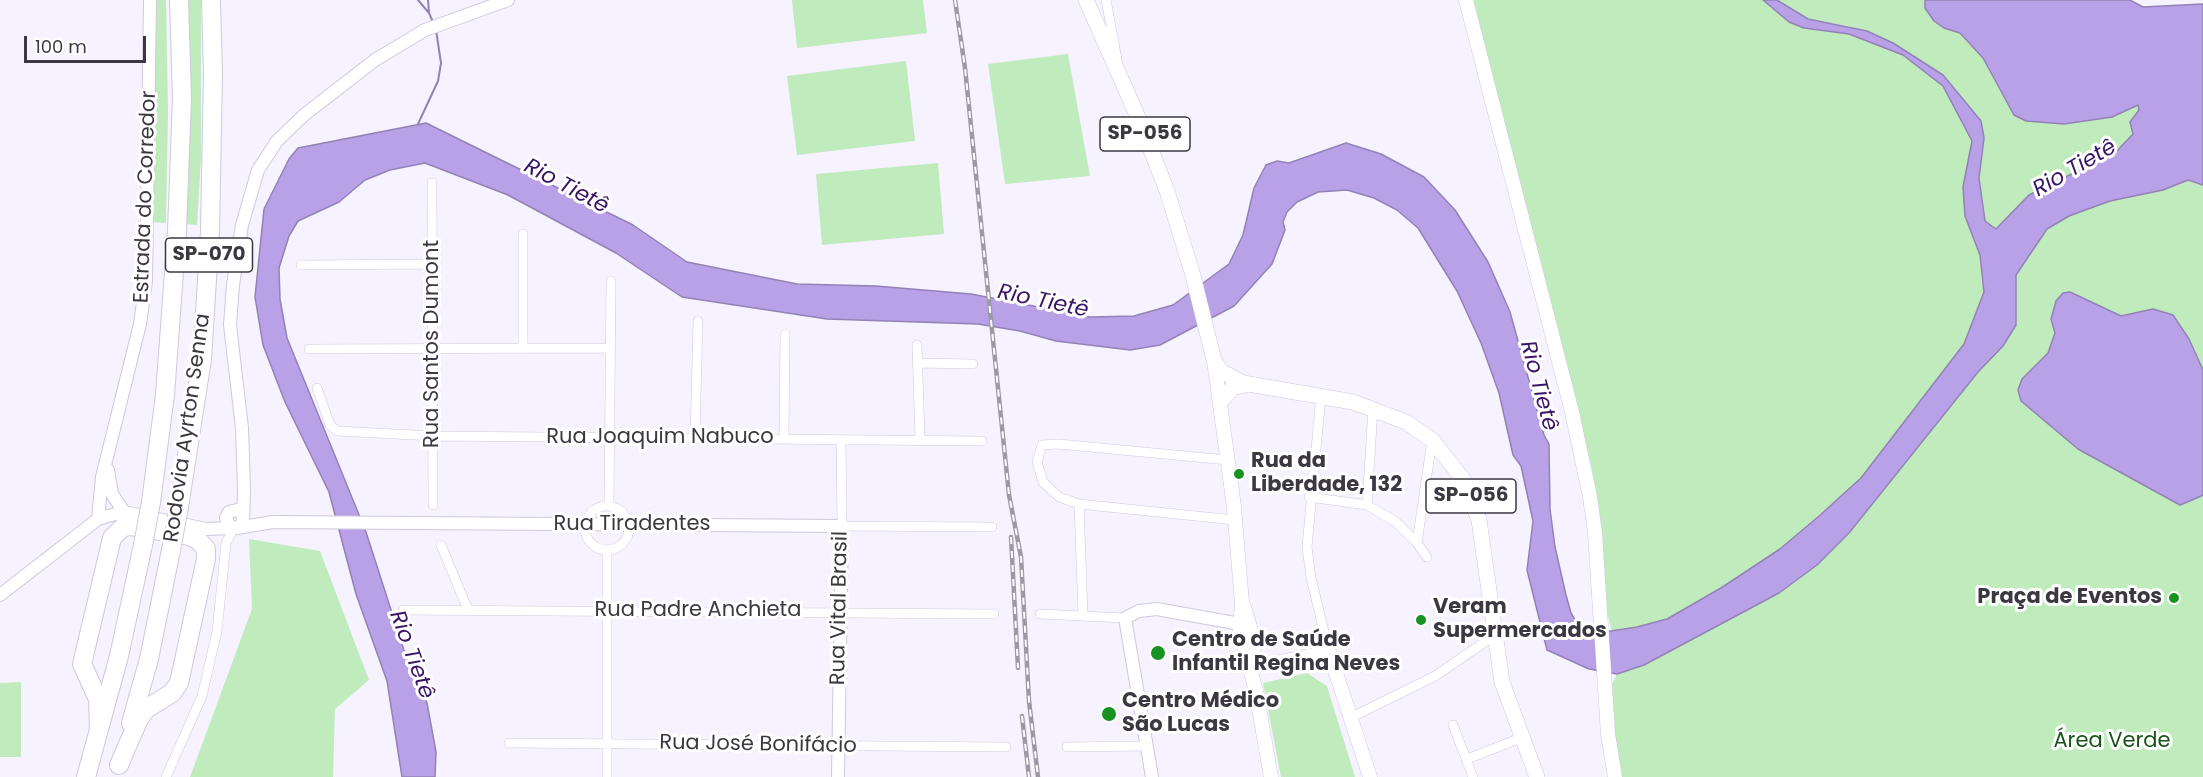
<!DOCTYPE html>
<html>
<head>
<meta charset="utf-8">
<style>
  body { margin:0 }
  #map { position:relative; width:2203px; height:777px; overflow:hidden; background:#f6f2ff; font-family:Poppins,sans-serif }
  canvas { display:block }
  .scale { position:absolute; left:24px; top:36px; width:122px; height:27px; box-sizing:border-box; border:3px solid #3b3841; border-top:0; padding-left:8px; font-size:18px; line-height:21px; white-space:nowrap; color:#3b3841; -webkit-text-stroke:4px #fff; paint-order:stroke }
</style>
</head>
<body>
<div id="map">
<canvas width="2203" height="777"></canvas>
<div class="scale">100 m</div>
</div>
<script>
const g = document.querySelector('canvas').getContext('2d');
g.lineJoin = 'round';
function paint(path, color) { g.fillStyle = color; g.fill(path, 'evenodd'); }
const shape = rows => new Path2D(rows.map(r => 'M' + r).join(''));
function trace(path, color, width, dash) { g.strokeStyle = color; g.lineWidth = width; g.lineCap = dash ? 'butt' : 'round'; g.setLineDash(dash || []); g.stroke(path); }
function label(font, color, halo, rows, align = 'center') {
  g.font = font + ' Poppins,sans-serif'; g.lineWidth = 6; g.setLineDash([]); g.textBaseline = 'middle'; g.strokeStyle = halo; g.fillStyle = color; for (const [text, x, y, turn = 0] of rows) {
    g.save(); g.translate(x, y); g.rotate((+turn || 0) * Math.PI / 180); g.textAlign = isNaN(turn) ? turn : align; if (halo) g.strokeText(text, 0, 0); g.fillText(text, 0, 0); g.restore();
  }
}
const green = shape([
  [153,0,166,0,168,112,166,223,151,222],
  [187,0,201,0,201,157,197,225,185,224],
  [792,0,923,0,927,33,797,48],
  [1473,0,1763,0,1789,22,1804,28,1849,34,1903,55,1943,86,1972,141,1963,187,1965,216,1980,255,1984,292,1964,344,1861,478,1780,549,1721,588,1667,619,1637,627,1612,632,1607,612,1599,508,1592,469],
  [1777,0,1925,0,1925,8,1944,28,1960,33,1983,58,2014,115,2026,121,2064,124,2112,117,2137,105,2139,110,2131,122,2133,134,2116,152,2029,195,1995,230,1985,221,1979,178,1984,138,1943,75,1848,26,1808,19],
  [1068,54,1090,176,1005,184,988,64],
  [906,61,915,141,797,155,787,76],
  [938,163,944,234,822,245,816,174],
  [2188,180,2203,185,2203,777,1619,777,1610,689,1617,674,1644,665,1745,609,1817,565,1849,533,1978,372,2003,346,2016,325,2016,275,2047,229,2069,216,2110,201,2163,190],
  [249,539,320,551,369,680,335,709,333,777,190,777,252,609],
  [1307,673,1327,686,1355,777,1281,777,1263,683],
  [21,682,21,757,0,757,0,683]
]);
const water = shape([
  [1763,0,1777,0,1808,19,1867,31,1893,43,1943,75,1981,121,1984,138,1979,178,1985,221,1996,229,2029,195,2116,152,2133,134,2130,122,2139,110,2138,105,2112,117,2064,124,2026,121,2014,115,1983,58,1960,33,1944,28,1934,21,1925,8,1925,0,2130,0,2143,7,2203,4,2203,185,2188,180,2163,190,2110,201,2069,216,2047,229,2016,275,2016,325,2003,346,1978,372,1849,533,1817,565,1779,593,1644,665,1617,674,1589,669,1547,650,1527,570,1533,521,1521,466,1513,455,1499,393,1481,343,1457,291,1418,228,1397,210,1374,198,1347,190,1318,192,1297,202,1287,212,1283,222,1285,230,1272,264,1234,306,1160,345,1130,350,1056,341,1020,331,978,324,827,319,682,297,616,253,508,195,425,163,390,170,365,180,339,202,298,221,289,236,279,268,280,299,287,338,366,532,409,666,427,703,436,752,435,777,402,777,387,681,356,594,329,492,285,402,263,345,255,297,264,209,289,159,298,148,426,123,633,225,687,262,797,284,876,286,971,294,1090,317,1134,316,1173,305,1229,264,1243,235,1254,188,1266,165,1277,161,1289,163,1346,143,1381,154,1424,177,1455,210,1488,262,1510,312,1544,435,1549,444,1550,509,1555,547,1566,595,1571,613,1580,628,1591,634,1637,627,1667,619,1721,588,1780,549,1819,516,1861,478,1964,344,1984,292,1980,255,1965,216,1963,187,1972,141,1943,86,1903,55,1849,34,1804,28,1789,22,1763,0],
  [2070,292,2121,316,2153,309,2173,315,2189,339,2203,370,2203,495,2199,497,2180,505,2078,449,2021,401,2018,390,2022,379,2048,353,2055,333,2051,319,2056,301,2063,293,2070,292]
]);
const stream = shape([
  [418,0,429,13,433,22],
  [428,0,429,12],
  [418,124,438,81,441,63,436,30]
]);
const minor = shape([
  [1106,0,1117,59],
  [432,183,433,505],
  [301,265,432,264],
  [917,345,920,439],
  [523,348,523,234],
  [309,349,611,348],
  [919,363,973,364],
  [317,388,330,425,337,431,433,436,982,441],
  [1321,395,1307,547,1311,578,1329,652],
  [695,438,698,321],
  [784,439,785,334],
  [841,440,842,526,992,527],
  [1309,497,1367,505,1396,522,1417,543,1427,557],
  [1079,504,1235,520],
  [609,505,611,281],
  [1367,505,1373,408],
  '585 528a22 22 0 1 1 44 0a22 22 0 1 1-44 0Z',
  [1417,543,1432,440],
  [441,545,468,610],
  [403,610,994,614],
  [1040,614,1125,618],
  [1083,616,1079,504,1059,497,1043,482,1037,462,1042,445,1058,444,1228,460],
  [1352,717,1435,676,1495,635],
  [1453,725,1473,777],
  [509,743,1006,747],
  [1067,747,1146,746],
  [1467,759,1521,738],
  [166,777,202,696,217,631,226,543,234,528],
  [607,777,607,550]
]);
const tertiary = shape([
  [108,470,112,494,124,512],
  [242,513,237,510,229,512,226,518,229,526,237,528,243,523,244,489,242,428,230,325,233,285,242,225,258,170,277,141,304,115,375,60,425,30,508,0],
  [98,519,102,477,140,324,146,281,150,0],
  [237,528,273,522,842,526,838,777],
  [0,595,98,519,108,516,124,512,206,529,231,528],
  [1152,777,1125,618,1139,611,1157,609,1240,624]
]);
const secondary = shape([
  [1466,0,1572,412,1590,497,1595,533,1608,734,1615,777],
  [1214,360,1234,507,1242,603,1240,631,1256,691,1271,777],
  [1244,607,1250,627,1254,657,1260,663,1265,665,1329,652,1370,777]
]);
const primary = shape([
  [1086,0,1141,124,1167,191,1192,272,1214,360,1221,371,1243,383,1353,402,1406,422,1432,440,1463,479,1479,520,1502,682,1537,777],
  [1224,398,1232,388,1248,384]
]);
const motorway = shape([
  [151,502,165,395,177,231,182,98,179,0],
  [179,507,202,359,210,232,213,74,211,0],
  [131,723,149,659,171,550],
  [99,730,98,699,82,664,112,538,123,527,130,526,189,536,198,540,206,549,206,559,179,683,172,693,146,709,139,719,119,765],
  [86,777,119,656,143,545]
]);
const rail = shape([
  [955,0,965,68,1009,495,1021,557,1029,701,1038,777],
  [1011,537,1018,668],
  [1022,716,1029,777]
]);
const motorwayBridge = shape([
  [143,545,151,502],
  [171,550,179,507]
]);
const markers = [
  [1239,474,6,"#189220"],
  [2174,598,6,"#189220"],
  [1421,620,6,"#189220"],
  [1158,653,8,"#189220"],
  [1109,714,8,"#189220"]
];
const shields = [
  [1145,134,90],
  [209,255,87],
  [1471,496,90]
];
const shieldNames = [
  ["SP-056",1145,134],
  ["SP-070",209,255],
  ["SP-056",1471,496]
];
const streetNames = [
  ["Estrada do Corredor",146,197,-88],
  ["Rua Santos Dumont",433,344,-90],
  ["Rodovia Ayrton Senna",188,428,-82],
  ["Rua Joaquim Nabuco",660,438],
  ["Rua Tiradentes",632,525],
  ["Rua Vital Brasil",840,608,-89],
  ["Rua Padre Anchieta",698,611],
  ["Rua José Bonifácio",758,745,1]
];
const poiNames = [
  ["Rua da",1251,462],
  ["Liberdade, 132",1251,486],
  ["Praça de Eventos",2162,598,"right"],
  ["Veram",1433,608],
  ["Supermercados",1433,632],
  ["Centro de Saúde",1172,641],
  ["Infantil Regina Neves",1172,665],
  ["Centro Médico",1122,702],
  ["São Lucas",1122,726]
];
const parkNames = [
  ["Área Verde",2112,742]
];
const waterNames = [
  ["Rio Tietê",2075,169,-30],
  ["Rio Tietê",566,187,28],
  ["Rio Tietê",1043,302,12],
  ["Rio Tietê",1538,386,75],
  ["Rio Tietê",411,655,70]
];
paint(green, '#c0ebbd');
paint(water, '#b9a1e8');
trace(water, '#9382b6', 1.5);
trace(stream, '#9382b6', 2);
trace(minor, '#cfc8de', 10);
trace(tertiary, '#cfc8de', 14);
trace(secondary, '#cfc8de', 15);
trace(primary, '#cfc8de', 16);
trace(motorway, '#cfc8de', 20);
trace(minor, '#fff', 9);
trace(tertiary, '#fff', 12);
trace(secondary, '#fff', 14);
trace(primary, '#fff', 15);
trace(motorway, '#fff', 18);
trace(rail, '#9c99a4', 4.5);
trace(rail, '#fff', 2, [7]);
trace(motorwayBridge, '#cfc8de', 20, []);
trace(motorwayBridge, '#fff', 18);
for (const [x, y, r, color] of markers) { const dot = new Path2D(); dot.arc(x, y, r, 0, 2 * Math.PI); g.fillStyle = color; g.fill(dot); trace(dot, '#fff', 2); }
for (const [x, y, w] of shields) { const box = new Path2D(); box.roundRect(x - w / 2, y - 17, w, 34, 4.5); g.fillStyle = '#fff'; g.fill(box); trace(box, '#3b3841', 1.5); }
label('bold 20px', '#3b3841', null, shieldNames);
label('21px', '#3b3841', '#fff', streetNames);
label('bold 21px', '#3b3841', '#fff', poiNames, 'left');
label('21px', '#185219', '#fff', parkNames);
label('italic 22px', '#3a1466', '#fff', waterNames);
</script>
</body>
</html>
